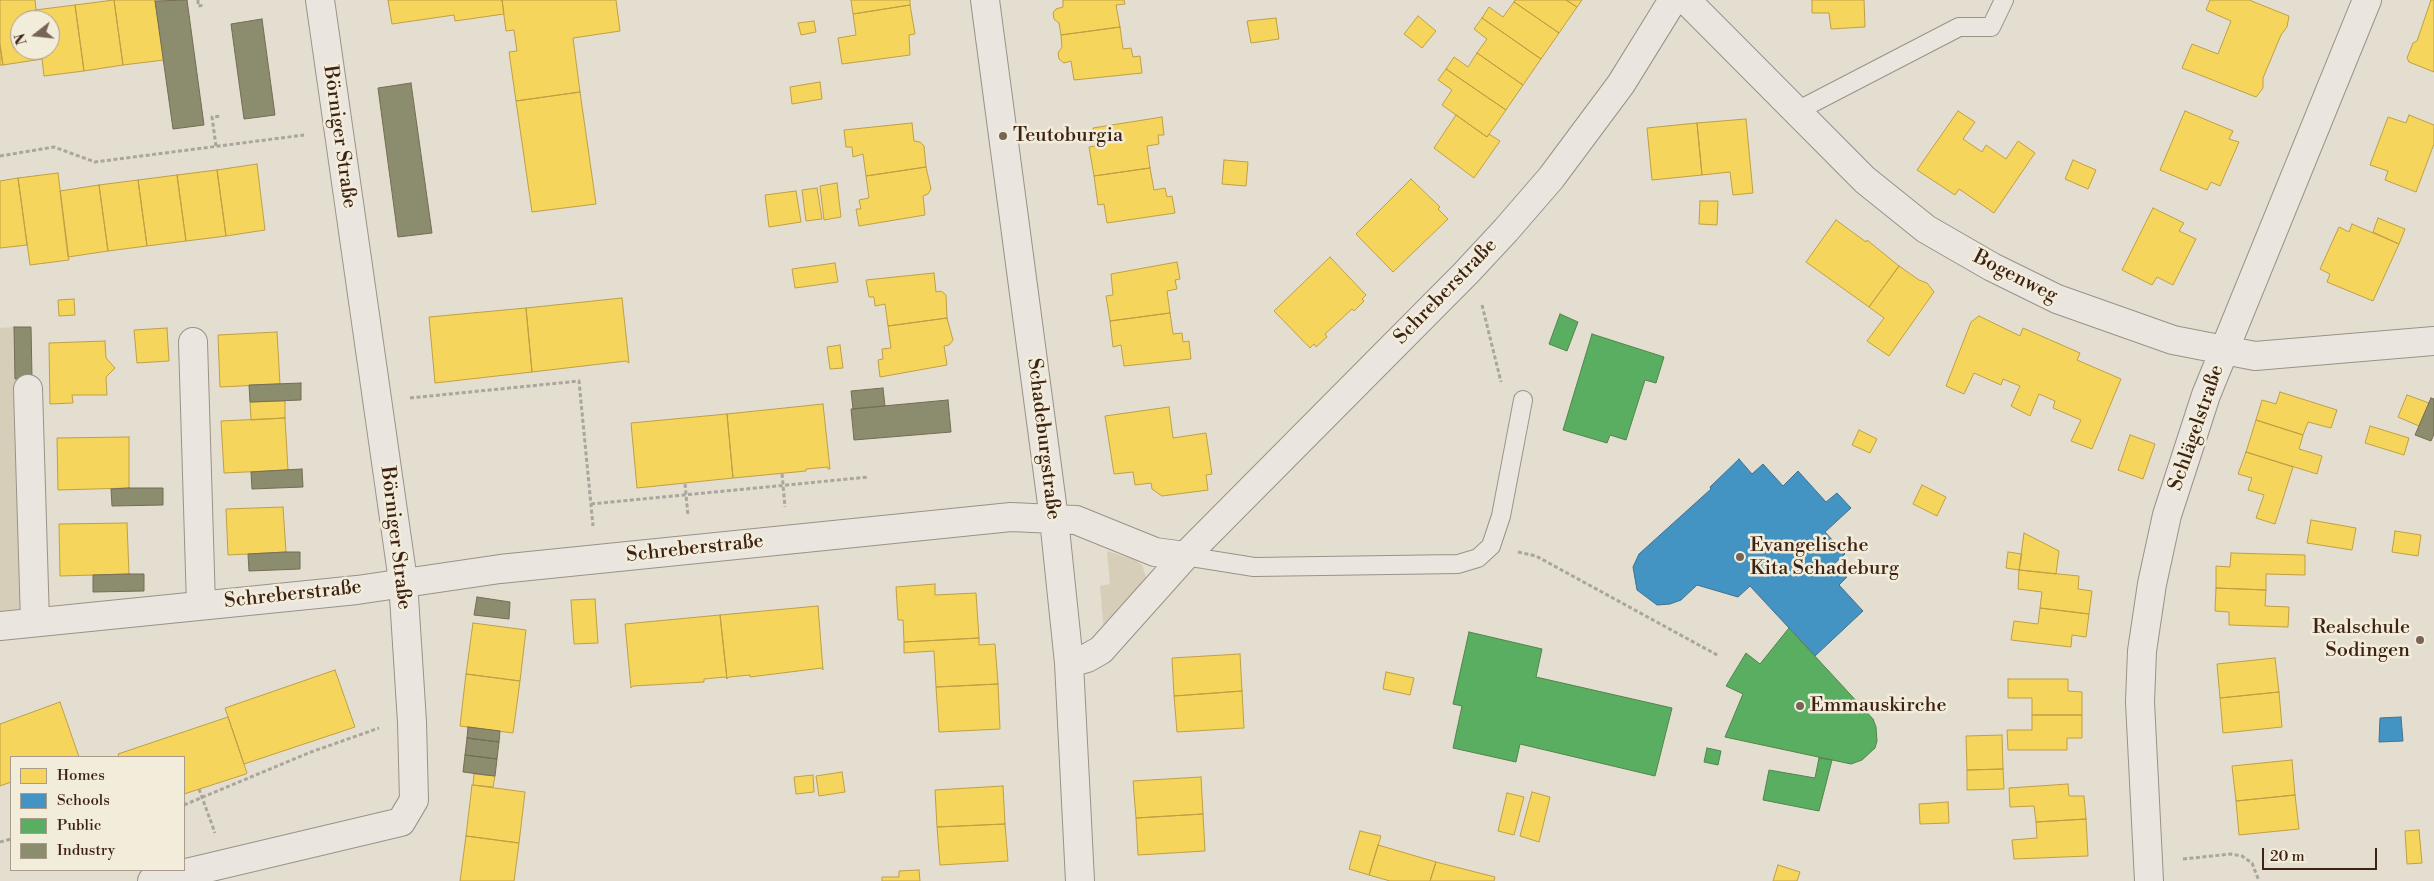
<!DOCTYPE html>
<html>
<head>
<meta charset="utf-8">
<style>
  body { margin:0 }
  #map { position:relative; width:2434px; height:881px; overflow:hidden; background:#e3decf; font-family:"Libre Bodoni",serif }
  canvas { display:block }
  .legend { position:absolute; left:10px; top:756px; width:175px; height:115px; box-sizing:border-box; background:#f2ecdb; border:1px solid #aa9b8b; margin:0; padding:6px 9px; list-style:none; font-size:15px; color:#3e2213 }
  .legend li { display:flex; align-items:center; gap:10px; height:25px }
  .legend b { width:25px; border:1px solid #aa9b8b }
  .north { position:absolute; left:10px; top:10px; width:50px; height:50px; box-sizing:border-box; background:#f2ecdb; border:1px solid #aa9b8b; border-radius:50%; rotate:254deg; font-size:14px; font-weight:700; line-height:20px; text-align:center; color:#3e2213 }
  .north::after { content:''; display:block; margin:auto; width:18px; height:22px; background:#786455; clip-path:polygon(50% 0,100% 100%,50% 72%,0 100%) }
  .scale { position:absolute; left:2262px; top:848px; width:115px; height:22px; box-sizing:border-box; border:2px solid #3e2213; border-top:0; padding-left:6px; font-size:15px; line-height:18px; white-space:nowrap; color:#3e2213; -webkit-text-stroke:4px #f2ecdb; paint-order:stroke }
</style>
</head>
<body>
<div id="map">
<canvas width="2434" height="881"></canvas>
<ul class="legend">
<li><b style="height:14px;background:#f6d55c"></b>Homes</li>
<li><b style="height:14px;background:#4393c3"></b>Schools</li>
<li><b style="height:14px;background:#5aae61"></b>Public</li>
<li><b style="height:14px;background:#8c8c6e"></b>Industry</li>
</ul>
<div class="north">N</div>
<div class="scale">20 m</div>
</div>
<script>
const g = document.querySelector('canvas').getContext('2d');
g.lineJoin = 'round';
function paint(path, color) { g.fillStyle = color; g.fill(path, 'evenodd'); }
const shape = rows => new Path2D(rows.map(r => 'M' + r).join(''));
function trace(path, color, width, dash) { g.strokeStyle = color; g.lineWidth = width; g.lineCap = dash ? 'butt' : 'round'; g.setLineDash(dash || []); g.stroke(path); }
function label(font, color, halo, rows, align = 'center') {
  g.font = font + ' "Libre Bodoni",serif'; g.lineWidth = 5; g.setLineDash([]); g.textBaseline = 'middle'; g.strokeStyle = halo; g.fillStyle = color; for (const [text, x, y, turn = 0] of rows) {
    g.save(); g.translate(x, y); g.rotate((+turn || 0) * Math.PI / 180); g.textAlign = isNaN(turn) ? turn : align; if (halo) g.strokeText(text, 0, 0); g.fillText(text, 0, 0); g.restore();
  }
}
const green = shape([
  [14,327,21,611,0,613,0,328],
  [1107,551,1135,560,1142,565,1147,580,1104,633,1100,586,1110,584]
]);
const homes = shape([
  [0,0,35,0,37,20,20,20,20,50,41,50,42,59,3,65,0,45,0,0],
  [114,0,123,65,84,71,75,5,114,0],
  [114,0,155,0,164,60,123,65,114,0],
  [388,0,502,0,504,14,455,21,454,15,392,24,388,0],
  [502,0,616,0,620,31,573,38,580,92,516,101,509,52,517,51,514,30,506,31,502,0],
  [851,0,910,0,910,5,853,14,851,0],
  [1063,0,1124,0,1125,4,1116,5,1120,27,1061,35,1059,23,1054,19,1053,13,1056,9,1063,7,1063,0],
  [1515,0,1566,0,1577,7,1559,33,1514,2,1515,0],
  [1566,0,1582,0,1577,7,1566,0],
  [1812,0,1864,0,1865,27,1831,29,1829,13,1812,13,1812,0],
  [2210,0,2249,0,2289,16,2287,27,2281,35,2263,78,2263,88,2256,97,2182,68,2192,44,2218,54,2231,21,2206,10,2210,0],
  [2431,0,2434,0,2434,72,2409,62,2407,58,2413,43,2417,41,2431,0],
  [1514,2,1559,33,1541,59,1482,18,1489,7,1503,17,1514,2],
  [75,5,84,71,44,76,41,50,50,50,50,20,37,20,35,10,75,5],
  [910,5,915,34,909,35,910,55,842,64,838,38,856,35,853,14,910,5],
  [1418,16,1436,31,1422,48,1404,34,1418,16],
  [1276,18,1279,39,1251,43,1247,21,1276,18],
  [1482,18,1541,59,1523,85,1477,53,1487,39,1474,29,1482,18],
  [814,21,816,32,801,35,798,23,814,21],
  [1120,27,1123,49,1131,48,1133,57,1140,56,1142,73,1074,80,1071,61,1064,63,1059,59,1058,53,1062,47,1061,35,1120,27],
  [0,45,3,65,0,65,0,45],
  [1477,53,1523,85,1506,110,1446,69,1454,57,1468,67,1477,53],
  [1446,69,1506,110,1487,137,1442,105,1452,90,1438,80,1446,69],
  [820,82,822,99,792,104,790,87,820,82],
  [580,92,596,204,532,212,516,101,580,92],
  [1958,111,1975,122,1963,139,1982,152,1986,145,2006,159,2018,141,2035,153,1994,213,1959,189,1955,195,1917,170,1958,111],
  [2185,111,2233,131,2229,139,2239,142,2220,186,2211,182,2207,190,2160,170,2185,111],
  [1456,115,1487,137,1489,134,1500,141,1474,178,1434,148,1456,115],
  [2409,115,2434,125,2434,144,2416,192,2385,180,2388,171,2370,165,2388,117,2406,123,2409,115],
  [1162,117,1164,135,1158,135,1159,144,1147,146,1150,168,1094,176,1089,147,1095,146,1093,128,1162,117],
  [1746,119,1753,193,1733,195,1730,172,1702,175,1697,123,1746,119],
  [912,123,914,141,920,142,924,146,926,167,866,176,863,154,853,157,852,147,846,147,844,130,912,123],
  [1697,123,1702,175,1652,180,1647,128,1697,123],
  [1224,160,1248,162,1246,186,1222,184,1224,160],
  [2073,160,2096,170,2088,189,2065,179,2073,160],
  [257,164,265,230,226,236,217,170,257,164],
  [926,167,931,189,928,194,923,196,925,215,859,226,856,209,861,209,859,200,869,198,866,176,926,167],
  [1150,168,1154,190,1165,188,1167,197,1172,196,1175,213,1107,223,1104,204,1098,205,1094,176,1150,168],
  [217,170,226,236,186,241,177,175,217,170],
  [58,173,69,260,30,265,18,178,58,173],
  [177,175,186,241,147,246,138,180,177,175],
  [18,178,27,245,0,248,0,181,18,178],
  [1411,179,1440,207,1438,209,1448,219,1393,272,1356,234,1411,179],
  [138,180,147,246,108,251,99,185,138,180],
  [837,183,841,217,824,220,820,186,837,183],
  [99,185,108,251,68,257,60,191,99,185],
  [817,188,822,219,806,221,802,190,817,188],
  [796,191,801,222,769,227,765,195,796,191],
  [1700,201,1718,201,1717,225,1699,224,1700,201],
  [2153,208,2184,223,2179,231,2196,239,2173,285,2157,277,2152,285,2122,270,2153,208],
  [2378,218,2405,229,2399,244,2373,232,2378,218],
  [1836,220,1866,242,1867,240,1899,266,1869,307,1806,262,1836,220],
  [2352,224,2399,244,2373,301,2327,282,2330,274,2320,269,2339,227,2349,232,2352,224],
  [1330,257,1366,295,1362,299,1364,301,1354,311,1352,309,1325,334,1327,337,1316,347,1314,344,1310,348,1274,311,1330,257],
  [1177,262,1180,279,1175,280,1177,289,1167,291,1170,313,1110,321,1106,296,1113,295,1111,274,1177,262],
  [835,263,838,282,795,288,792,269,835,263],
  [1899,266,1919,280,1927,283,1934,292,1889,356,1867,341,1884,318,1869,307,1899,266],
  [934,273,936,292,941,291,946,295,947,318,888,326,885,304,875,306,874,297,869,297,866,280,934,273],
  [622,298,629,363,626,361,532,372,526,308,622,298],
  [74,299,75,315,59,316,58,300,74,299],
  [526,308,532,372,435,383,429,317,526,308],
  [1170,313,1173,334,1182,333,1183,342,1189,341,1191,359,1124,366,1121,345,1113,347,1110,321,1170,313],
  [1979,316,2020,336,2023,328,2080,353,2077,360,2121,379,2092,449,2071,441,2081,420,2053,408,2055,401,2039,394,2030,416,2011,406,2020,386,2003,379,2001,385,1974,373,1964,394,1946,386,1971,322,1979,316],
  [947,318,953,340,949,345,944,346,947,365,880,377,878,360,883,359,882,349,891,348,888,326,947,318],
  [167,328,169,361,137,363,134,330,167,328],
  [277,332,280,384,220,387,218,335,277,332],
  [105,341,106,358,115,368,106,377,107,395,72,395,73,403,50,404,49,343,105,341],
  [840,345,843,368,830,369,827,347,840,345],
  [2280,392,2337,410,2331,428,2308,422,2303,435,2256,420,2262,400,2276,404,2280,392],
  [2407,395,2429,403,2419,426,2398,417,2407,395],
  [285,401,285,418,251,420,250,402,285,401],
  [823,404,830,469,828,469,828,467,806,469,806,471,733,478,727,414,823,404],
  [1169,407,1173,438,1206,433,1212,474,1206,475,1208,490,1162,496,1152,489,1151,483,1135,485,1133,472,1114,474,1105,416,1169,407],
  [727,414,733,478,637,488,631,423,727,414],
  [285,418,288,470,224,473,221,421,285,418],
  [2256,420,2303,435,2299,449,2322,456,2317,474,2246,452,2256,420],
  [2370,426,2409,438,2404,455,2365,443,2370,426],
  [1859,430,1877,439,1870,453,1852,445,1859,430],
  [2130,435,2155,444,2143,479,2118,470,2130,435],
  [129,437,129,488,58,490,57,438,129,437],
  [2246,452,2293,467,2275,524,2256,518,2264,495,2248,490,2252,478,2238,474,2246,452],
  [1922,485,1946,497,1937,516,1913,504,1922,485],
  [283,507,286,552,228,555,226,509,283,507],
  [2311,520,2356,528,2352,550,2307,543,2311,520],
  [127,523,129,574,60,576,59,524,127,523],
  [2395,531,2421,535,2418,556,2392,552,2395,531],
  [2024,533,2059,551,2056,574,2019,570,2024,533],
  [2008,552,2022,554,2019,570,2006,568,2008,552],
  [2231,553,2305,555,2305,575,2266,574,2266,590,2216,588,2216,566,2230,567,2231,553],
  [2019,570,2079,576,2078,589,2092,591,2089,614,2040,608,2042,592,2018,589,2019,570],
  [935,584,935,595,976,593,979,638,904,642,903,620,898,620,896,587,935,584],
  [2216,588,2266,590,2265,606,2289,607,2288,627,2229,625,2229,612,2215,611,2216,588],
  [595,599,598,643,574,644,571,600,595,599],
  [818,606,823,670,822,668,750,677,750,675,729,677,727,679,720,615,818,606],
  [2040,608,2089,614,2086,637,2072,635,2071,647,2011,640,2014,621,2038,624,2040,608],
  [720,615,727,679,725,677,704,679,704,682,633,686,631,688,625,624,720,615],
  [473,623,526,630,520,681,466,674,473,623],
  [979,638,979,645,995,644,998,684,936,687,934,651,904,653,904,642,979,638],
  [1240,654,1242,691,1174,696,1172,658,1240,654],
  [2275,658,2279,692,2220,698,2217,664,2275,658],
  [335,670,355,727,244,764,225,708,335,670],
  [1386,672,1414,678,1410,695,1383,689,1386,672],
  [466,674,520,681,513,733,460,726,466,674],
  [2008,679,2068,679,2068,691,2082,692,2082,715,2032,715,2032,698,2008,698,2008,679],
  [998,684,1000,729,939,732,936,687,998,684],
  [1242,691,1244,728,1177,732,1174,696,1242,691],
  [2279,692,2282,727,2223,733,2220,698,2279,692],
  [60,702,79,757,11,757,11,782,0,786,0,724,60,702],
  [2032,715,2082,715,2082,738,2067,738,2067,750,2008,750,2007,730,2032,730,2032,715],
  [228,717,247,773,246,774,184,794,184,757,119,757,118,754,228,717],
  [2002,735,2003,769,1967,770,1966,736,2002,735],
  [2292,760,2295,795,2236,801,2232,766,2292,760],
  [2003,769,2004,789,1967,790,1967,770,2003,769],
  [842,772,845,792,819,796,816,776,842,772],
  [474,774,495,776,493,787,473,785,474,774],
  [813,775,814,792,796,794,794,777,813,775],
  [1201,777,1203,814,1136,818,1133,781,1201,777],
  [2068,784,2069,796,2084,796,2086,819,2036,822,2034,806,2010,807,2009,788,2068,784],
  [472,785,525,792,519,843,466,836,472,785],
  [1003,786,1005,824,937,827,935,790,1003,786],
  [1532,792,1550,797,1539,842,1520,836,1532,792],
  [1507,793,1524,797,1514,835,1498,831,1507,793],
  [2295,795,2299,829,2239,835,2236,801,2295,795],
  [1948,802,1949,823,1920,824,1919,804,1948,802],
  [1203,814,1205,851,1138,855,1136,818,1203,814],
  [2086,819,2088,856,2014,859,2012,840,2037,838,2036,822,2086,819],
  [1005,824,1008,861,940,865,937,827,1005,824],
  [2419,830,2422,863,2407,864,2405,831,2419,830],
  [1360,831,1381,836,1369,875,1349,869,1360,831],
  [466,836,519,843,514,881,460,881,466,836],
  [1378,845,1436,862,1430,881,1390,881,1369,875,1378,845],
  [1436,862,1495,877,1494,881,1430,881,1436,862],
  [1778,865,1800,872,1797,881,1773,881,1778,865],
  [919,870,920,881,882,881,882,877,899,877,899,871,919,870]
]);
const schools = shape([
  [1739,459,1752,474,1763,464,1783,486,1798,471,1826,502,1837,493,1851,508,1825,532,1845,554,1834,564,1847,577,1839,585,1863,611,1815,656,1750,586,1738,597,1697,585,1681,600,1670,604,1657,605,1637,590,1633,567,1639,554,1711,489,1710,487,1739,459],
  [2401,717,2403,741,2379,742,2380,718,2401,717]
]);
const public = shape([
  [1560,314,1578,322,1567,351,1549,344,1560,314],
  [1592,334,1664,357,1656,383,1645,380,1626,440,1610,435,1607,443,1563,430,1592,334],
  [1789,628,1873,719,1876,727,1877,741,1875,748,1862,760,1851,764,1725,737,1743,694,1726,686,1746,653,1760,664,1789,628],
  [1469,632,1542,649,1536,677,1672,708,1655,776,1520,744,1516,762,1453,748,1462,706,1453,704,1469,632],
  [1707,748,1721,751,1718,765,1704,762,1707,748],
  [1819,758,1832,760,1819,811,1763,800,1769,770,1815,778,1819,758]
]);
const industry = shape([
  [187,0,204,125,173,129,155,1,187,0],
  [262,19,275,115,244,119,231,24,262,19],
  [411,83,432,233,398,237,378,88,411,83],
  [14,327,31,327,32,378,15,379,14,327],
  [301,383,301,400,250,402,249,385,301,383],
  [883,388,885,406,853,409,851,391,883,388],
  [2431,398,2434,399,2434,434,2431,441,2415,435,2431,398],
  [948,400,951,432,854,440,851,409,948,400],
  [302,469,303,487,252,489,251,472,302,469],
  [129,488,163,488,163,505,112,506,111,489,129,488],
  [286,552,300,552,300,569,249,571,248,554,286,552],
  [129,574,144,574,144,591,93,592,93,575,129,574],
  [477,597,510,602,509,619,474,615,477,597],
  [468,727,500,731,499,742,467,738,468,727],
  [467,738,499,742,497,759,465,755,467,738],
  [465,755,497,759,495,776,463,772,465,755]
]);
const path = shape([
  [198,0,198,6,205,5],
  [216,146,212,117,221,116],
  [0,156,54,147,95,162,304,135],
  [1482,305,1501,382],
  [410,398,579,381,593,526],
  [782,474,785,507],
  [685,484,688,516],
  [591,504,869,477],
  [1518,552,1536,556,1719,656],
  [199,789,215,833],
  [184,805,311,752,379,728],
  [0,842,11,839],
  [2183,859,2231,854,2242,856,2252,863,2259,881]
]);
const lane = shape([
  [1795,112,1959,27,1991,27,2004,0],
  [1185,556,1254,567,1458,564,1478,558,1491,546,1501,516,1523,400]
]);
const street = shape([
  [985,0,1054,519,1069,663,1080,881],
  [1686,0,1865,180,1926,229,1992,267,2057,299,2173,340,2255,356,2434,341],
  [193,342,201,605],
  [28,389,35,622],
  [0,626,357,590,500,569,1011,517,1076,520,1155,552,1185,556],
  [1069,663,1087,658,1101,650,1185,556,1466,273,1506,230,1551,178,1621,84,1673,0],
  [152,881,401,822,414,800,412,722,403,581,320,0],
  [2149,881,2140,702,2142,651,2152,584,2167,515,2206,395,2367,0]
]);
const markers = [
  [1003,136,5,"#786455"],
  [1740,557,5,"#786455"],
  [2420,640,5,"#786455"],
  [1800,706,5,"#786455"]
];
const poiNames = [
  ["Teutoburgia",1013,136],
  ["Evangelische",1750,546],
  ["Kita Schadeburg",1750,569],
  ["Realschule",2410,628,"right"],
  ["Sodingen",2410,651,"right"],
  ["Emmauskirche",1810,706]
];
const streetNames = [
  ["Börniger Straße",339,137,82],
  ["Bogenweg",2015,277,27],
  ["Schreberstraße",1446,292,-46],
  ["Schlägelstraße",2197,428,-71],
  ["Schadeburgstraße",1043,439,83],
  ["Börniger Straße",395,538,83],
  ["Schreberstraße",695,549,-6],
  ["Schreberstraße",293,595,-6]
];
paint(green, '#d7ceba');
paint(homes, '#f6d55c');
trace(homes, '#bf9f46', 1);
paint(schools, '#4393c3');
trace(schools, '#42718e', 1);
paint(public, '#5aae61');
trace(public, '#52844a', 1);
paint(industry, '#8c8c6e');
trace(industry, '#756c53', 1);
trace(lane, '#999288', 20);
trace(street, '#999288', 30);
trace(path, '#aaa59e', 3, [4, 2.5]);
trace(lane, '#eae6df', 18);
trace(street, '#eae6df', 28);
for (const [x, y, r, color] of markers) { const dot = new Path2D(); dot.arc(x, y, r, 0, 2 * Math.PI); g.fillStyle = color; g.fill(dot); trace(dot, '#f2ecdb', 2); }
label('20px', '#3e2213', '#f2ecdb', poiNames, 'left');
label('20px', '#3e2213', '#f2ecdb', streetNames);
</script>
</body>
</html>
